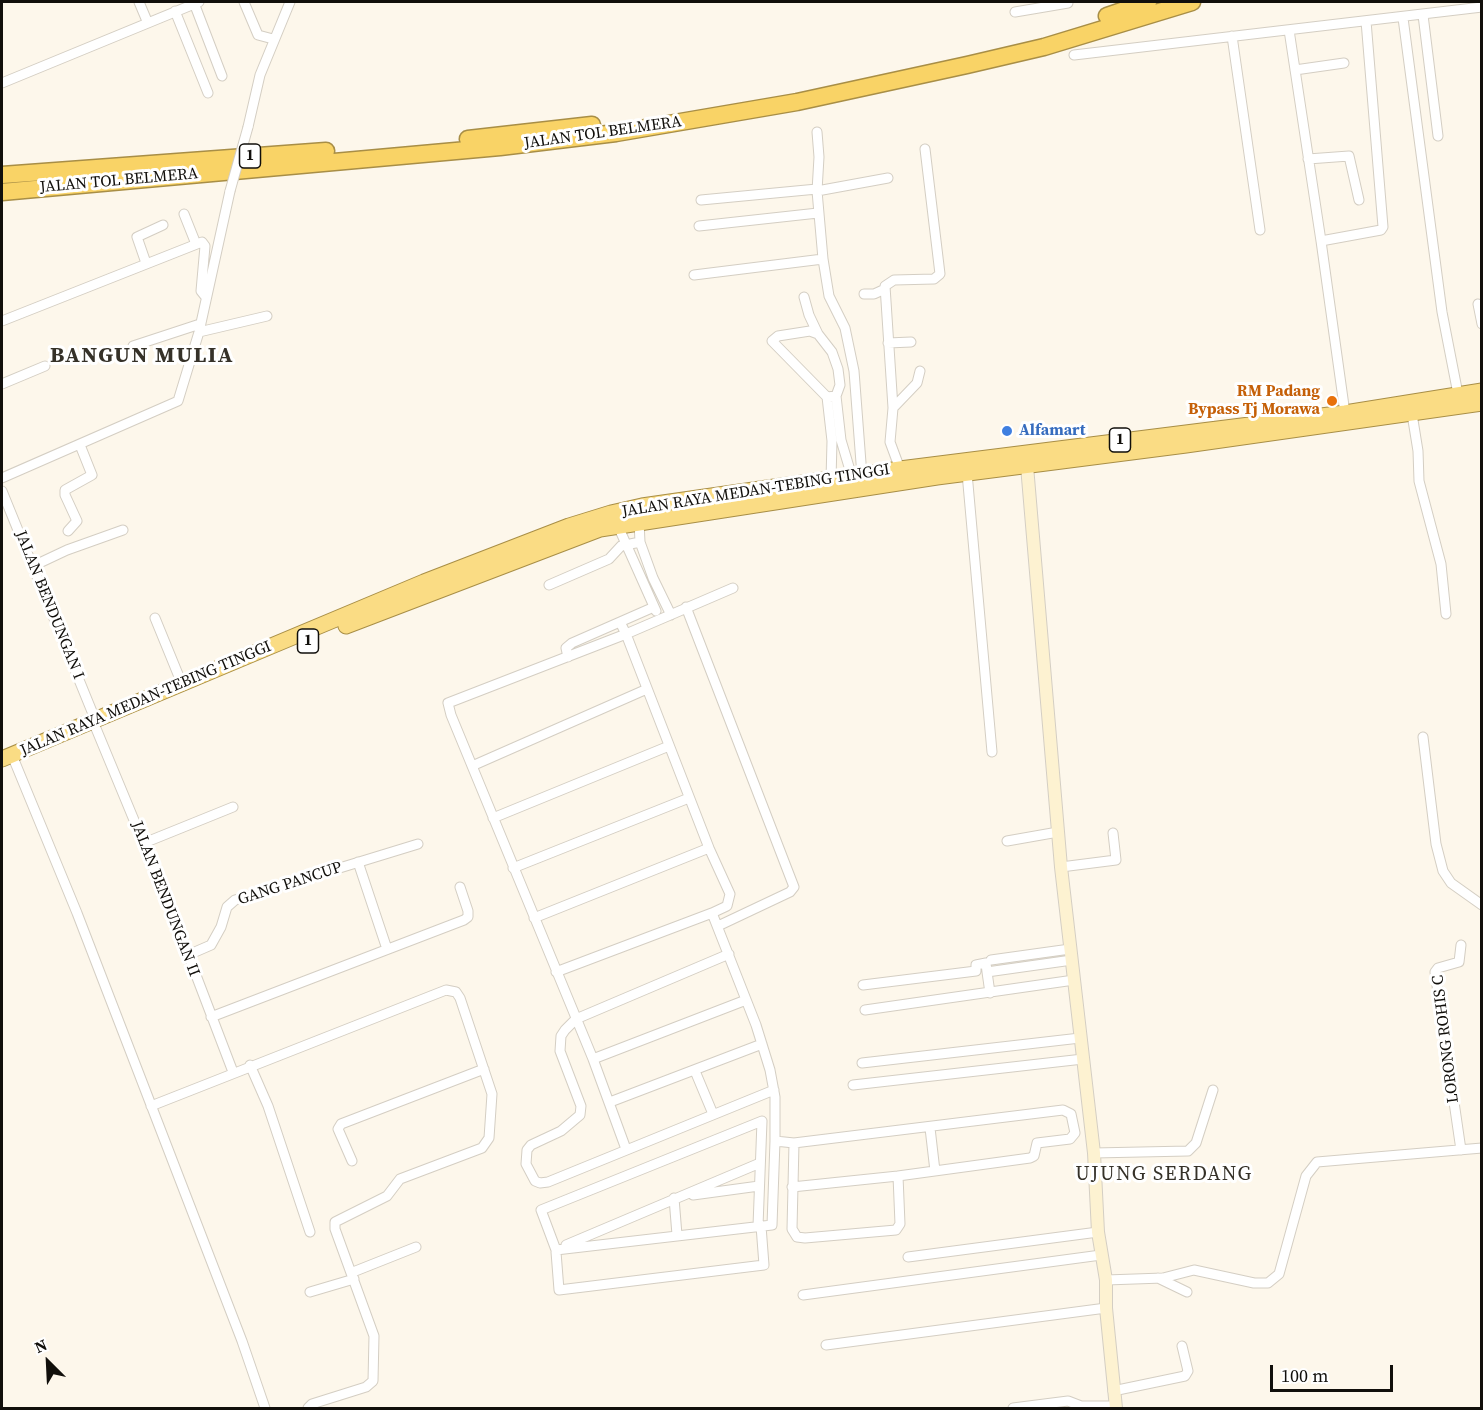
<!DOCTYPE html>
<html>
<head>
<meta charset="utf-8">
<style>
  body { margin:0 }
  #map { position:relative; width:1483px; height:1410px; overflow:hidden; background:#fdf7eb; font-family:"Source Serif 4",serif }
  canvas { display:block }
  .frame { position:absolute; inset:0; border:3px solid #110f0b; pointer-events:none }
  .north { position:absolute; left:18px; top:1332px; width:60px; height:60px; -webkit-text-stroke:4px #fff; paint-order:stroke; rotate:336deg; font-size:16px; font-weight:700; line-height:24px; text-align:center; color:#110f0b }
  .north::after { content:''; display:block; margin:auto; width:21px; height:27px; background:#110f0b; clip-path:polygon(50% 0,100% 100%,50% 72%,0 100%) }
  .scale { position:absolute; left:1270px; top:1365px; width:123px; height:27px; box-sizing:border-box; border:3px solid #110f0b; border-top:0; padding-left:8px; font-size:18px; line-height:21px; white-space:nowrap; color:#110f0b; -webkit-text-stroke:4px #fff; paint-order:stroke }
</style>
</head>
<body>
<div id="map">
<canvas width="1483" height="1410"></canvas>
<div class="frame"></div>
<div class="north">N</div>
<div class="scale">100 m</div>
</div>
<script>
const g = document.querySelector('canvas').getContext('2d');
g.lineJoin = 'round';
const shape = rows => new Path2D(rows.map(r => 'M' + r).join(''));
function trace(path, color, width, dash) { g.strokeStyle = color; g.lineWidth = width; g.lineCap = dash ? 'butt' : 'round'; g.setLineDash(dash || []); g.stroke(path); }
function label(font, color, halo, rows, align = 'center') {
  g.font = font + ' "Source Serif 4",serif'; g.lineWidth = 6; g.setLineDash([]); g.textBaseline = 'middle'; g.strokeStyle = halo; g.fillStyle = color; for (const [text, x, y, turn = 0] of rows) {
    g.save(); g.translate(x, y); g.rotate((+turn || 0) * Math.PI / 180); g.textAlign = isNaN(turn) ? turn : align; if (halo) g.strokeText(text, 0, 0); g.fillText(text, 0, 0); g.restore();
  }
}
const minor = shape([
  [139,2,147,21],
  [244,2,258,35,273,39],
  [194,3,222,76],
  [175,11,208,93],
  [1015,12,1068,3],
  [1423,15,1438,136],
  [1403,18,1442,312,1458,394],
  [1289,30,1321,241],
  [1232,36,1260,230],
  [1074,55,1482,7],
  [1295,70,1344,63],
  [2,83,199,2],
  [248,127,260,75,290,2],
  [817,132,819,157,817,191,823,259,829,296,845,328,854,371,862,476],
  [1308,159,1349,156,1359,200],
  [817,191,888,178],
  [701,200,817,189],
  [184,214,196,244],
  [699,226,818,213],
  [146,263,137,237,163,225],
  [694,275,823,259],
  [864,294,874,294,885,289],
  [804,297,809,315,818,334,832,352,838,369,840,385,836,396,827,397],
  [1478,304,1482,324],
  [2,321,202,242,205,246,201,291,205,296],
  [199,332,267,316],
  [818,334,810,331,778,336,772,341,827,397,832,441,831,480],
  [888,343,911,342],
  [133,346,200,324],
  [2,384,45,366],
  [836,396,841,440,852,477],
  [893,408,917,383,920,371],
  [1345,413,1321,241,1381,230,1383,227,1366,21],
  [1412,414,1418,451,1419,481,1441,564,1446,614],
  [900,469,890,442,893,408,885,286,894,280,934,279,940,274,925,149],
  [967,473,992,752],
  [2,478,178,401,199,332,230,191],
  [2,491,95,719],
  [639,522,640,542,653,578,671,615],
  [618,526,656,611],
  [68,531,77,521,65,495,65,490,92,475,80,445],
  [33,566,67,550,123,530],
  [549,585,609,559,621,546,640,542],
  [686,607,794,887,790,892,718,926],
  [155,618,182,684],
  [620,622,626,634,733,588],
  [568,657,566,648,572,643,654,607],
  [95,726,170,907,233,1072],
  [1423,737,1436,844,1443,871,1451,883,1482,905],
  [14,760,77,913,242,1341,265,1408],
  [472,766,647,689],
  [493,818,669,746],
  [1007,841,1058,832],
  [144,843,233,807],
  [358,862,387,949],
  [1061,867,1116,860,1113,833],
  [513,868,689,798],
  [534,918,709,848],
  [1461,945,1459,962,1438,968,1435,972,1461,1150],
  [729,954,576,1019,565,1030,561,1036,560,1051,581,1106,580,1115,561,1131,531,1145,527,1150,526,1164,535,1181,540,1183,548,1182,774,1090],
  [188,955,211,945,221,927,227,907,235,900,418,844],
  [991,960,1070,949],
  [556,972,712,913],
  [863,985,976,971,976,965,986,963,987,972],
  [990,993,987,972,1072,960],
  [865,1010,1074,980],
  [211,1017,464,920,468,917,468,911,460,887],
  [593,1059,746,1000],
  [862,1063,1080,1038],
  [250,1065,268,1106,310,1232],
  [695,1071,713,1114],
  [853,1085,1083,1059],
  [610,1102,762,1044],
  [151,1106,446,990,456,992,460,998,492,1094,489,1138,482,1148,400,1179,387,1196,335,1222,335,1229,374,1336,373,1381,366,1387,312,1404,308,1408],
  [930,1128,935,1171],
  [626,1149,593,1059,451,715,448,703,626,634,709,848,730,894,727,906,712,913,756,1025,770,1070,775,1097,775,1141,794,1143,1063,1110,1071,1114,1075,1133,1070,1139,1037,1143,1034,1156,1030,1158,898,1176,900,1224,896,1230,805,1238,797,1237,792,1229,794,1143],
  [1094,1153,1188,1151,1196,1143,1213,1090],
  [352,1161,338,1129,341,1124,484,1069],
  [792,1187,898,1176],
  [693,1195,759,1186],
  [674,1198,677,1235],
  [566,1245,760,1163],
  [556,1250,541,1210,762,1121,758,1226],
  [556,1250,772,1225,775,1141],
  [556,1252,559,1290,764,1265,761,1226],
  [908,1257,1098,1232],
  [353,1272,416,1247],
  [1158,1278,1187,1292],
  [1106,1280,1163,1278,1194,1270,1254,1283,1268,1283,1279,1274,1306,1176,1317,1162,1482,1148],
  [310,1292,354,1279],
  [803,1295,1101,1255],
  [826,1345,1106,1308],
  [1113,1391,1185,1376,1188,1371,1182,1346],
  [1013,1408,1068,1401,1081,1406,1115,1406]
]);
const secondary = shape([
  [1027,466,1061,867,1094,1153,1098,1232,1106,1280,1106,1308,1116,1408]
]);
const trunk = shape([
  [346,626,600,529,937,477,1186,445,1482,403],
  [2,759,424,582,569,526,611,513,642,506,900,469,1345,413,1482,391]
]);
const motorway = shape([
  [1107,16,1148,2],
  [468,139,592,125],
  [2,175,326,151],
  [2,192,500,147,616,133,797,102,967,65,1044,47,1192,2]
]);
const minorBridge = shape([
  [230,191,248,127]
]);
const markers = [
  [1332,401,6,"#e8710a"],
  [1007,431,6,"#3f7fe0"]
];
const shields = [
  [250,156,21],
  [1120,440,21],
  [308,641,21]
];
const shieldNames = [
  ["1",250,156],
  ["1",1120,440],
  ["1",308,641]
];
const streetNames = [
  ["JALAN TOL BELMERA",603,133,-8],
  ["JALAN TOL BELMERA",119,181,-5],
  ["JALAN RAYA MEDAN-TEBING TINGGI",756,491,-9],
  ["JALAN BENDUNGAN I",49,605,68],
  ["JALAN RAYA MEDAN-TEBING TINGGI",146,699,-23],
  ["GANG PANCUP",290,884,-18],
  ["JALAN BENDUNGAN II",165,899,69],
  ["LORONG ROHIS C",1446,1039,-97]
];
const foodNames = [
  ["RM Padang",1320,392],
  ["Bypass Tj Morawa",1320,410]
];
const shopNames = [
  ["Alfamart",1019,431]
];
const quarterNames = [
  ["UJUNG SERDANG",1164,1175]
];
const districtNames = [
  ["BANGUN MULIA",142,356]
];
trace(minor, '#d4cec3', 11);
trace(secondary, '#d4cec3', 14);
trace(trunk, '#a88e46', 17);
trace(motorway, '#a88e46', 19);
trace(minor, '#fff', 9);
trace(secondary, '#fdf2d1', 12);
trace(trunk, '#fadc84', 15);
trace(motorway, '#f9d366', 16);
trace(minorBridge, '#d4cec3', 11, []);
trace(minorBridge, '#fff', 9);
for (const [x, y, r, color] of markers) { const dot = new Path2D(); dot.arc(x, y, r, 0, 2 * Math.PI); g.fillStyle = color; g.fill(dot); trace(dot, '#fff', 2); }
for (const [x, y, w] of shields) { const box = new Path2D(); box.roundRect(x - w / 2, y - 12, w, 24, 4.5); g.fillStyle = '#fff'; g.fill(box); trace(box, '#110f0b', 1.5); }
label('bold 15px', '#110f0b', null, shieldNames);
label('16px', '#110f0b', '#fff', streetNames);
label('bold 16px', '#c56008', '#fff', foodNames, 'right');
label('bold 16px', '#366cbe', '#fff', shopNames, 'left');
g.letterSpacing = '1.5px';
label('20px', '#353128', '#fff', quarterNames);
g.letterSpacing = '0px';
g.letterSpacing = '1.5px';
label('bold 22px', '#353128', '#fff', districtNames);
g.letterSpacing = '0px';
</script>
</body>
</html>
